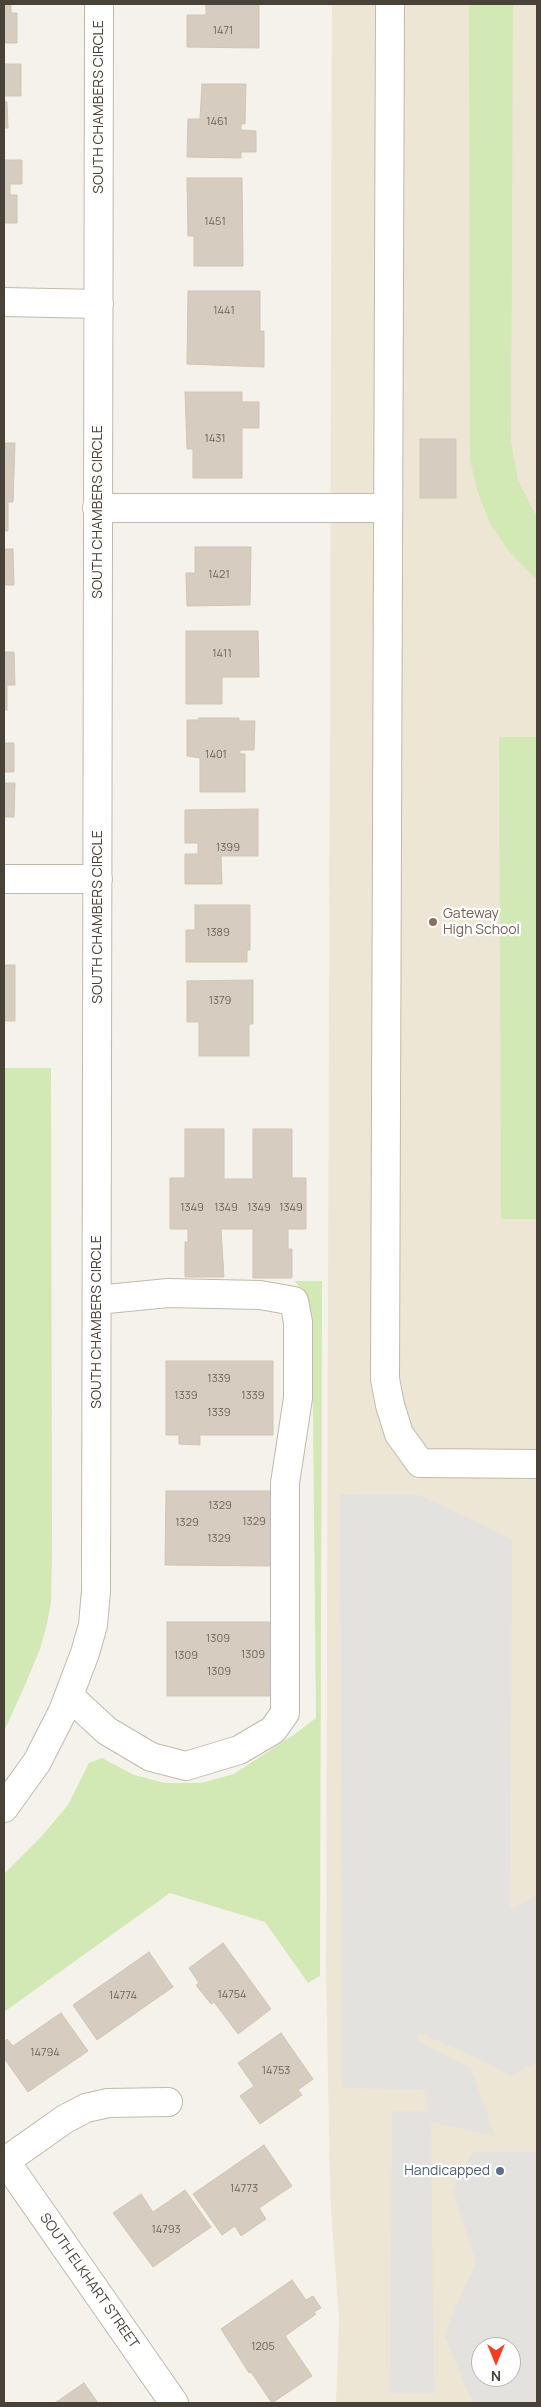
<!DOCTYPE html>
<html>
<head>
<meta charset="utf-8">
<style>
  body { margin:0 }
  #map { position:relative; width:541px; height:2407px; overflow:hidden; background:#f5f2eb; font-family:Manrope,sans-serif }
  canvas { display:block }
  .frame { position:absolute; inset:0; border:5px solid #494238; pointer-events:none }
  .north { position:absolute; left:471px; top:2337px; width:50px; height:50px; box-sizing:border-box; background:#fff; border:1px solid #b6b3af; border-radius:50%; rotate:180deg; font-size:14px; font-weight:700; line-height:20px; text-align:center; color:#494238 }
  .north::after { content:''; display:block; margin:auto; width:18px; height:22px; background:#f53d22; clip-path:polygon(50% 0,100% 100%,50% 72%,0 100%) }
</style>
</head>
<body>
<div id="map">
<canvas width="541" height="2407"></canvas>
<div class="frame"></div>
<div class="north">N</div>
</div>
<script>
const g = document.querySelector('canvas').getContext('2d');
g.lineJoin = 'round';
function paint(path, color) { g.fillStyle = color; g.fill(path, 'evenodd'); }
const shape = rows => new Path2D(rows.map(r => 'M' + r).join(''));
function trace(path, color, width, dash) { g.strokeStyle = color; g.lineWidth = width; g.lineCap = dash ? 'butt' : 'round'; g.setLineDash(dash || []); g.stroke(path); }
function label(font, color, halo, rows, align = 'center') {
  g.font = font + ' Manrope,sans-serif'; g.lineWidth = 4.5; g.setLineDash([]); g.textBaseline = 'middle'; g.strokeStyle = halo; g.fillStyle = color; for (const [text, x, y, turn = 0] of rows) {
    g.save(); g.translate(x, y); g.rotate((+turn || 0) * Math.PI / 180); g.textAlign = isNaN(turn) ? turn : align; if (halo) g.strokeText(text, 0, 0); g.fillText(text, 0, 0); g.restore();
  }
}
const education = shape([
  [332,4,537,4,537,2403,336,2403,339,2320,330,2193,326,1965],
  [481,2347,511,2347,511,2377,481,2377]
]);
const green = shape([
  [469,4,513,4,511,442,518,480,537,518,537,580,508,550,490,523,478,493,470,460],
  [499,737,537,737,537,1219,501,1219],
  [4,1068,51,1068,52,1551,51,1602,47,1624,40,1649,22,1692,4,1731],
  [295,1281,322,1281,320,1976,308,1983,265,1922,170,1893,4,2012,4,1874,40,1838,68,1805,89,1763,102,1758,134,1775,165,1783,201,1783,234,1774,295,1734,316,1718,312,1319,302,1292]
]);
const parking = shape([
  [4,1326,5,1326,5,1656,4,1656],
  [340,1494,420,1495,512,1539,510,1910,537,1895,537,2062,510,2076,488,2063,418,2032,418,2041,471,2068,495,2136,431,2122,434,2393,390,2393,392,2111,429,2111,424,2090,342,2088],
  [472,2152,537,2152,537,2403,473,2403,444,2335,476,2262,452,2190],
  [481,2347,511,2347,511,2377,481,2377]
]);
const building = shape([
  [4,4,11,4,11,13,17,13,17,43,4,43,4,4],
  [187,4,259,4,259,48,187,47,187,15,206,15,206,4,187,4],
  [4,64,21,64,21,96,4,96,5,102,7,102,8,128,4,128,4,64],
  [202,84,246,84,245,124,241,124,241,130,256,131,256,152,241,152,241,158,187,157,188,119,200,119,202,84],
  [4,160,22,160,22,184,10,184,10,195,17,195,17,223,4,223,4,160],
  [187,178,242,178,243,266,194,266,194,236,188,236,187,178],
  [188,291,260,291,260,331,264,331,264,367,187,364,188,291],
  [185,392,242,392,242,402,259,402,259,428,242,428,242,478,193,478,193,449,187,449,185,392],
  [420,439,456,439,456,498,420,498,420,439],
  [4,443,15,443,13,502,8,502,8,531,4,531,4,443],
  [195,547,251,547,250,605,187,606,186,573,195,573,195,547],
  [4,549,13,549,14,585,4,585,4,549],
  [186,631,258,631,259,677,222,677,222,704,186,704,186,631],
  [4,652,14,652,15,685,7,685,7,710,4,710,4,652],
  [199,718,239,718,239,721,255,721,254,750,240,750,240,754,245,754,245,792,200,792,200,758,187,756,187,720,199,720,199,718],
  [4,743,14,743,14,772,4,772,4,743],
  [4,783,15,783,14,817,4,817,4,783],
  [258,809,258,856,221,856,222,884,185,884,185,854,198,854,198,843,185,843,185,810,258,809],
  [195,905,250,905,250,950,247,950,247,962,186,962,186,930,195,930,195,905],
  [4,965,15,965,15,1021,4,1021,4,965],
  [253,980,253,1024,249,1024,249,1056,199,1056,199,1022,187,1022,187,981,253,980],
  [185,1129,224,1129,224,1179,253,1179,253,1129,292,1129,292,1178,306,1178,306,1229,288,1229,288,1249,292,1249,292,1278,253,1278,253,1229,221,1229,224,1277,185,1277,185,1242,188,1242,188,1229,170,1229,170,1178,185,1178,185,1129],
  [166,1361,273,1361,273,1435,200,1435,200,1445,179,1444,179,1435,166,1435,166,1361],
  [166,1491,273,1491,273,1566,165,1565,166,1491],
  [167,1622,271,1622,271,1696,167,1696,167,1622],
  [223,1943,271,2009,238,2034,214,2002,211,2004,196,1985,199,1983,189,1968,223,1943],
  [149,1952,173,1987,97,2040,73,2005,149,1952],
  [61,2013,88,2051,28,2092,4,2058,4,2042,7,2039,13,2046,61,2013],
  [281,2033,313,2079,298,2090,302,2095,260,2124,240,2096,254,2086,238,2063,281,2033],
  [264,2145,292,2186,259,2208,266,2219,241,2236,235,2226,222,2235,193,2194,264,2145],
  [185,2190,211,2227,153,2267,113,2213,141,2194,153,2212,185,2190],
  [292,2280,306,2300,313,2296,321,2308,314,2312,316,2314,285,2336,312,2376,272,2403,251,2372,249,2373,221,2329,292,2280],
  [84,2383,98,2403,55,2403,84,2383]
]);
const minor = shape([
  [390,4,385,1379,390,1405,399,1434,420,1463,537,1464],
  [4,302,99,304],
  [97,508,388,508],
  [4,879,98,879],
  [69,1696,107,1731,151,1757,186,1766,239,1750,273,1730,285,1713,285,1483,298,1398,298,1322,294,1301,260,1295,168,1293,97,1300],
  [4,1808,37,1762,63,1711,85,1653,93,1625,96,1591,99,4],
  [4,2159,174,2403],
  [4,2162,65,2119,86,2108,108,2103,168,2102]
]);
const markers = [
  [433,922,5,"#8d6e63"],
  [500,2171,5,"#5c6f8a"]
];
const numberNames = [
  ["1471",223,31],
  ["1461",217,122],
  ["1451",215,222],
  ["1441",224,311],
  ["1431",215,439],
  ["1421",219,575],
  ["1411",222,654],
  ["1401",216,755],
  ["1399",228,848],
  ["1389",218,933],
  ["1379",220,1001],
  ["1349",192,1208],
  ["1349",226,1208],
  ["1349",259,1208],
  ["1349",291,1208],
  ["1339",219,1379],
  ["1339",186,1396],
  ["1339",253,1396],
  ["1339",219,1413],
  ["1329",220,1506],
  ["1329",254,1522],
  ["1329",187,1523],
  ["1329",219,1539],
  ["1309",218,1639],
  ["1309",253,1655],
  ["1309",186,1656],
  ["1309",219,1672],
  ["14754",232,1995],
  ["14774",123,1996],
  ["14794",45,2053],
  ["14753",276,2071],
  ["14773",244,2189],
  ["14793",166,2230],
  ["1205",263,2347]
];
const streetNames = [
  ["SOUTH CHAMBERS CIRCLE",99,107,-90],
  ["SOUTH CHAMBERS CIRCLE",98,512,-90],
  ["SOUTH CHAMBERS CIRCLE",98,917,-90],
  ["SOUTH CHAMBERS CIRCLE",97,1322,-90],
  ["SOUTH ELKHART STREET",89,2281,55]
];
const educationNames = [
  ["Gateway",443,914],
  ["High School",443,930]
];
const serviceNames = [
  ["Handicapped",490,2171]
];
paint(education, '#ede6d5');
paint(green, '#d2e8b5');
paint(parking, '#e4e2df');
paint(building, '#d6cdc0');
trace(building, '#d1c5b3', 1);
trace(minor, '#c0b9ad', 30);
trace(minor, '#fff', 28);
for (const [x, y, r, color] of markers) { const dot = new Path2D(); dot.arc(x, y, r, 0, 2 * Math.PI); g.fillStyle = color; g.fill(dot); trace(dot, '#fff', 2); }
label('11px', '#6c655a', null, numberNames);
label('14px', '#494238', '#fff', streetNames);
label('14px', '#785e54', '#fff', educationNames, 'left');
label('14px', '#4e5e75', '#fff', serviceNames, 'right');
</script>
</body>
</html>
